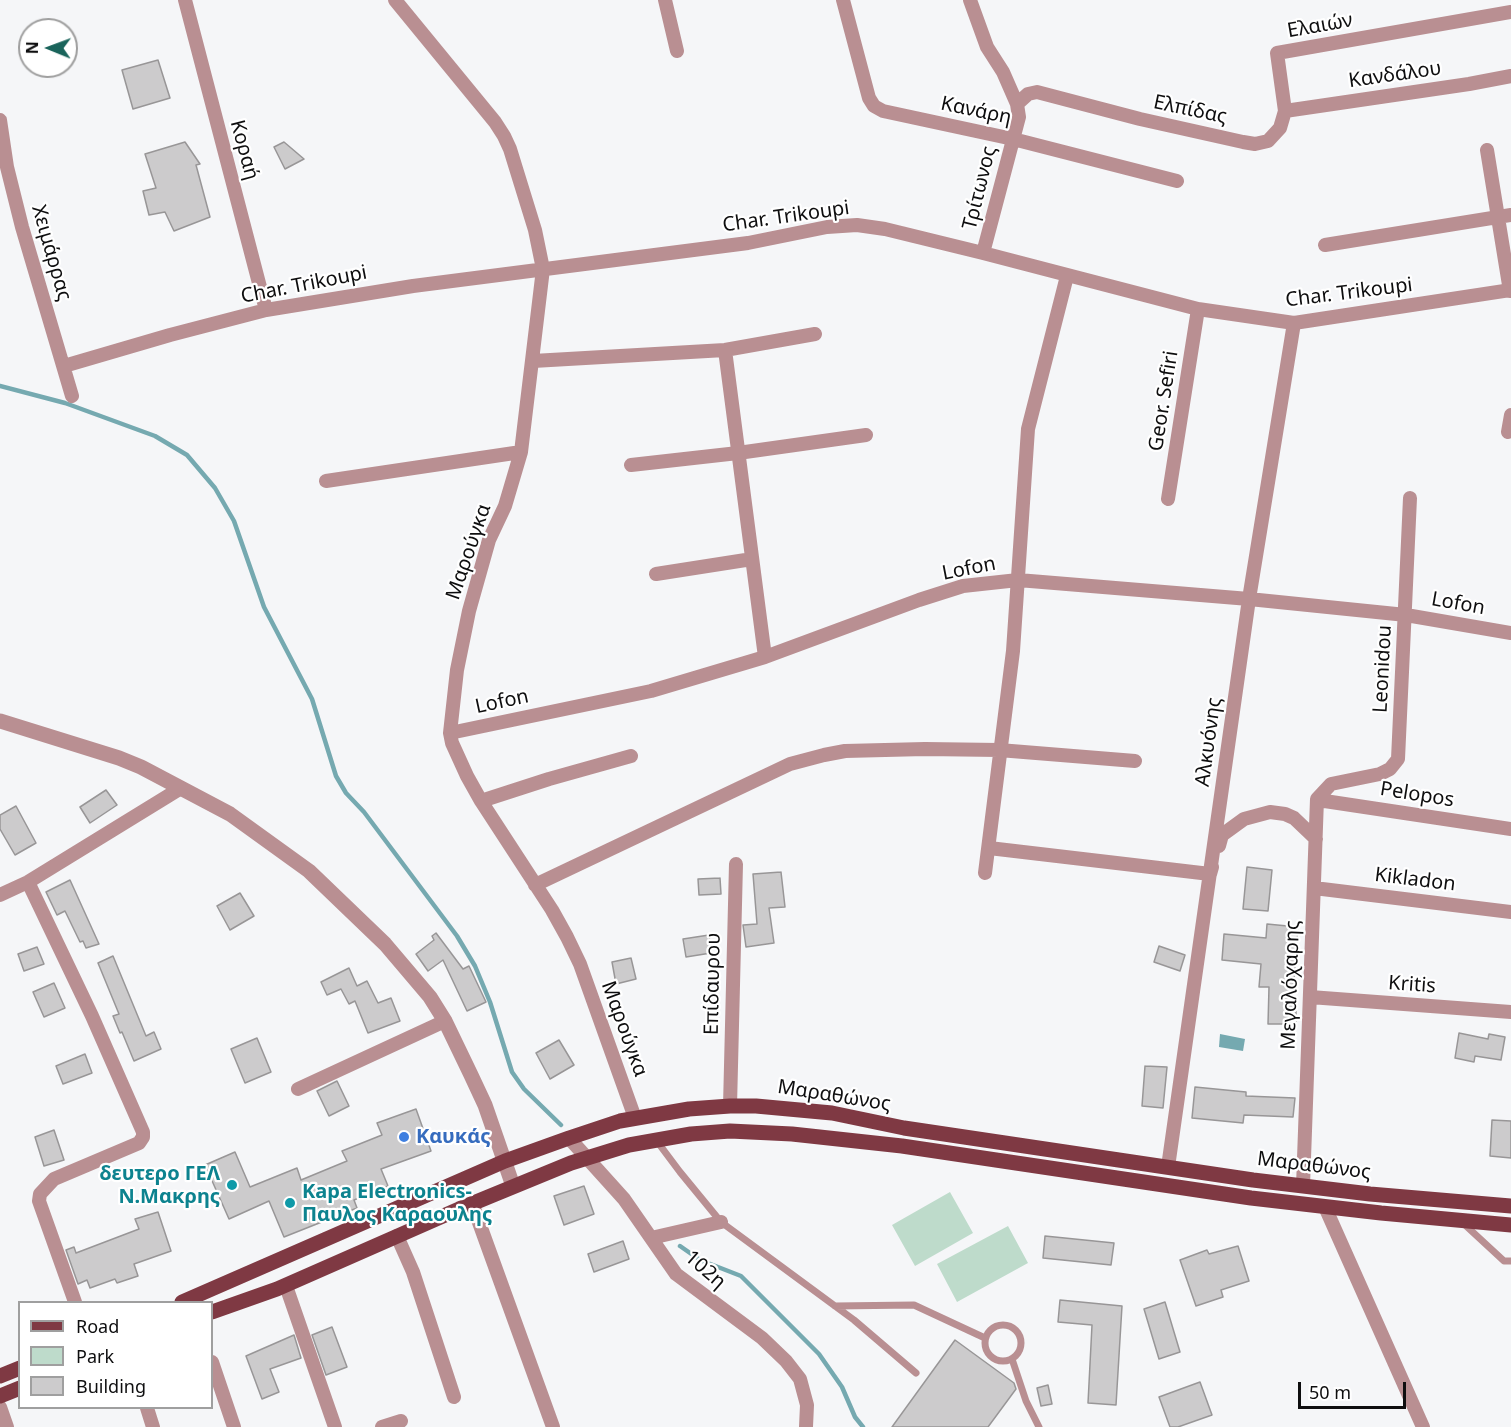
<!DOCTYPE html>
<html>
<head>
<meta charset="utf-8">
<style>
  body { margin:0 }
  #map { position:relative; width:1511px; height:1427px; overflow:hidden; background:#f5f6f8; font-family:"Noto Sans",sans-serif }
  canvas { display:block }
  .legend { position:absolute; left:18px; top:1301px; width:195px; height:108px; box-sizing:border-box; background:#fff; border:2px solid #9f9f9f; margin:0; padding:8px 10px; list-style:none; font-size:18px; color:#0e0e0f }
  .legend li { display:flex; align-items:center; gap:12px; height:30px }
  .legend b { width:30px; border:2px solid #9f9f9f }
  .north { position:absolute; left:18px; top:18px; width:60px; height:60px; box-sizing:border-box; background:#fff; border:2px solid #9f9f9f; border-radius:50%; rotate:271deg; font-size:16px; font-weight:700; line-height:24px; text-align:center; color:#0e0e0f }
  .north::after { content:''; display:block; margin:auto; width:21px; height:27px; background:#1a645b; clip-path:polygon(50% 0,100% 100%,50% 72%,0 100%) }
  .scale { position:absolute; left:1298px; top:1382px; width:108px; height:27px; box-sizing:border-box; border:3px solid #0e0e0f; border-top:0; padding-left:8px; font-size:18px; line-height:21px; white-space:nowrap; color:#0e0e0f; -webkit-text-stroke:4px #fff; paint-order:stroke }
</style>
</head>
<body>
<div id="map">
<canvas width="1511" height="1427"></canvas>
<ul class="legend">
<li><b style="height:8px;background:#7f3943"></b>Road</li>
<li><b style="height:16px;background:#bedbcb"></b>Park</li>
<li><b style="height:16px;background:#cccbcc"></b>Building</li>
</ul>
<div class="north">N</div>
<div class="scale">50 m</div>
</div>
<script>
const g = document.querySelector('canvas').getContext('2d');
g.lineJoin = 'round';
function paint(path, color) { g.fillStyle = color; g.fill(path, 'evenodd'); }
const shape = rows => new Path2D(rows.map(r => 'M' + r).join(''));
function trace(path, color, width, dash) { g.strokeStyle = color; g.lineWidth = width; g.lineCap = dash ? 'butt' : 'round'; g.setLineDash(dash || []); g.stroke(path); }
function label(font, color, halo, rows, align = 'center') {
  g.font = font + ' "Noto Sans",sans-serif'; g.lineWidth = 4.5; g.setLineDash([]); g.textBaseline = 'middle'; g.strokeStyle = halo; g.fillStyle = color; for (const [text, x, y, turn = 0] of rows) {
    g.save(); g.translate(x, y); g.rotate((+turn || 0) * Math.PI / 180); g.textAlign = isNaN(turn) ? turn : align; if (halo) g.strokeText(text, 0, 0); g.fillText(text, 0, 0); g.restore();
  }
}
const green = shape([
  [950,1192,973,1233,915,1266,892,1225],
  [1008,1226,1028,1263,957,1302,937,1264]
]);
const water = shape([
  [1220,1034,1245,1039,1243,1051,1219,1047]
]);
const stream = shape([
  [0,386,65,403,155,436,187,455,215,488,234,521,264,607,312,699,336,776,346,793,364,812,457,936,475,966,490,1002,512,1072,524,1089,561,1125],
  [680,1246,700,1260,741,1276,819,1354,842,1387,855,1417,863,1427]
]);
const building = shape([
  [158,60,170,98,133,109,122,70,158,60],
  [185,142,200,164,196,165,210,217,174,231,165,212,149,215,143,191,156,188,145,154,185,142],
  [284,142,304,159,285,169,274,147,284,142],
  [106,790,117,805,90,823,80,807,106,790],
  [16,806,36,843,15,855,0,829,0,815,16,806],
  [1247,867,1272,870,1268,911,1243,909,1247,867],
  [781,872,785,907,769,908,774,943,746,947,743,925,757,924,753,874,781,872],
  [720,878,721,894,699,895,698,879,720,878],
  [70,880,99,944,86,948,83,941,80,942,65,911,57,915,46,892,70,880],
  [240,893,254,916,230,930,217,906,240,893],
  [1267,924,1298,927,1292,1004,1296,1004,1296,1024,1268,1024,1269,987,1259,987,1261,964,1222,960,1224,934,1266,938,1267,924],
  [436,933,463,969,469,966,486,1002,467,1011,443,960,428,971,416,954,434,940,432,936,436,933],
  [709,935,711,953,686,957,683,939,709,935],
  [1159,946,1185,955,1180,971,1154,962,1159,946],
  [37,947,44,964,24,971,18,954,37,947],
  [113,956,146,1036,154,1032,161,1049,134,1061,122,1032,120,1033,113,1016,119,1014,98,963,113,956],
  [631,958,636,979,616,984,612,962,631,958],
  [349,968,357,986,367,981,378,1003,391,998,400,1021,368,1033,355,1001,349,1004,341,989,327,995,321,982,349,968],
  [54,983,65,1008,44,1017,33,992,54,983],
  [1459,1033,1488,1039,1489,1034,1505,1037,1501,1060,1475,1056,1474,1062,1455,1058,1459,1033],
  [257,1038,271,1072,245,1083,231,1049,257,1038],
  [559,1040,574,1065,550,1079,536,1053,559,1040],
  [85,1054,92,1073,63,1084,56,1066,85,1054],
  [1145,1066,1167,1067,1163,1108,1142,1106,1145,1066],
  [337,1081,349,1106,329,1116,317,1091,337,1081],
  [1195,1087,1246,1092,1246,1096,1295,1098,1293,1117,1244,1115,1243,1123,1192,1118,1195,1087],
  [416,1109,431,1151,381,1169,388,1186,354,1200,357,1208,284,1237,269,1201,229,1219,205,1165,235,1152,250,1187,297,1168,301,1180,347,1161,342,1151,382,1135,377,1123,416,1109],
  [1492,1120,1511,1121,1511,1158,1490,1156,1492,1120],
  [54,1130,64,1160,44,1166,35,1137,54,1130],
  [584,1186,594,1214,564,1225,554,1196,584,1186],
  [158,1212,171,1251,134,1264,138,1276,117,1283,115,1279,90,1288,87,1280,78,1284,66,1250,74,1247,76,1253,139,1229,135,1219,158,1212],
  [1045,1236,1114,1243,1111,1265,1043,1258,1045,1236],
  [623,1241,629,1259,594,1272,588,1254,623,1241],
  [1238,1246,1249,1281,1221,1290,1223,1297,1196,1306,1180,1260,1207,1250,1209,1254,1238,1246],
  [1060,1300,1122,1306,1116,1405,1088,1403,1092,1325,1058,1322,1060,1300],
  [1165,1302,1180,1352,1159,1359,1144,1309,1165,1302],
  [332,1327,347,1367,326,1375,312,1335,332,1327],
  [294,1335,301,1358,270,1369,279,1392,262,1399,246,1356,294,1335],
  [955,1340,1014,1383,1016,1389,988,1427,892,1427,955,1340],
  [1200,1382,1212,1415,1178,1427,1170,1427,1159,1397,1200,1382],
  [1048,1385,1052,1404,1041,1406,1037,1388,1048,1385]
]);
const service = shape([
  [656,1140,680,1172,721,1222,854,1320,916,1373],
  [1464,1224,1504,1261,1511,1261],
  [835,1306,914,1305,985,1338],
  '985 1343a18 18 0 1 1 36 0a18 18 0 1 1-36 0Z',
  [1012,1359,1026,1401,1039,1427]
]);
const minor = shape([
  [185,0,266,310],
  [395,0,495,122,504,136,510,149,535,230,543,269,521,452,505,506,489,540,469,611,457,670,450,733,452,743,467,776,481,801,552,910,567,937,580,964,635,1118],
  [665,0,677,51],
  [843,0,869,98,874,106,883,111,1013,139,1177,181],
  [970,0,987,47,1003,72,1017,104,1019,117,983,253],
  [1017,104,1028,94,1037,92,1140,119,1243,142,1255,144,1268,141,1280,128,1285,111,1277,53,1511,12],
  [1285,111,1469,84,1511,76],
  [0,120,7,167,22,227,72,396],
  [1487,150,1510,291],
  [1325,245,1511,215],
  [725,350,765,657],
  [533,361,725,350,815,334],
  [64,366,170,335,266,310,413,286,748,243,827,227,857,225,885,229,983,253,1198,309,1294,323,1511,290],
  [1508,432,1511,415],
  [631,465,738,453,866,435],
  [326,481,521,452],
  [1168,499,1198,309],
  [656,574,752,559],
  [450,733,651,691,765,657,919,600,963,586,1018,580,1249,599,1406,615,1511,633],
  [1318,800,1511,829],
  [481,801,549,779,631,756],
  [1219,846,1222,835,1244,819,1270,812,1285,814,1294,818,1316,839],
  [989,848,1210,874,1212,867],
  [985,873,1013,651,1028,429,1067,276],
  [28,882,92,1016,143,1132,143,1137,139,1143,54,1179,40,1194,39,1201,75,1302],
  [535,885,790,764,824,755,845,751,925,749,999,750,1135,761],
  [1314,888,1511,912],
  [0,895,28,882,181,788],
  [1310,997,1511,1012],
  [298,1089,445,1021],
  [730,1106,736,864],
  [569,1138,624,1199,676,1274,762,1338,786,1361,800,1379,807,1405,806,1427],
  [1168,1167,1249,599,1294,323],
  [1303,1186,1317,799,1331,784,1380,774,1390,769,1398,759,1410,498],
  [472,1203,553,1427],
  [1325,1207,1423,1427],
  [397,1236,413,1272,454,1397],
  [651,1238,721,1222],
  [286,1286,335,1427],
  [212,1362,234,1427],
  [0,1407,7,1427],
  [147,1408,153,1427],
  [382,1427,401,1421]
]);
const tertiary = shape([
  [0,721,119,758,141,767,230,814,309,871,385,944,430,997,445,1021,471,1075,485,1105,513,1186]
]);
const primary = shape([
  [182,1302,505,1161,569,1138,620,1121,689,1109,730,1106,756,1106,832,1113,904,1128,1253,1180,1370,1194,1511,1206],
  [212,1312,277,1289,459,1209,571,1163,629,1145,691,1134,730,1131,792,1134,902,1146,1251,1198,1381,1213,1511,1225],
  [0,1376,20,1368],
  [0,1396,20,1388]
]);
const markers = [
  [404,1137,6,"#3f7fe0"],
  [232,1185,6,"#0f9aa8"],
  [290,1203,6,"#0f9aa8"]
];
const streetNames = [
  ["Ελαιών",1320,26,-10],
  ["Κανδάλου",1395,75,-8],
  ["Ελπίδας",1190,110,12],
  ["Κανάρη",976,111,12],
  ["Κοραή",244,150,75],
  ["Τρίτωνος",980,188,-76],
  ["Char. Trikoupi",786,217,-8],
  ["Χειμάρρας",51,253,74],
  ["Char. Trikoupi",304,285,-11],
  ["Char. Trikoupi",1349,293,-7],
  ["Geor. Sefiri",1164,401,-81],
  ["Μαρούγκα",469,552,-71],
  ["Lofon",969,569,-11],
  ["Lofon",1458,604,10],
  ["Leonidou",1383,669,-87],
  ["Lofon",502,702,-12],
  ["Αλκυόνης",1209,742,-82],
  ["Pelopos",1417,795,9],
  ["Kikladon",1415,880,7],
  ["Επίδαυρου",713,984,-89],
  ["Μεγαλόχαρης",1291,985,-88],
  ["Kritis",1412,985,4],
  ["Μαρούγκα",624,1029,70],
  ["Μαραθώνος",834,1096,9],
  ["Μαραθώνος",1314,1166,7],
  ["102η",705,1270,41]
];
const shopNames = [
  ["Καυκάς",416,1137]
];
const cultureNames = [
  ["δευτερο ΓΕΛ",220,1174],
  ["Ν.Μακρης",220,1197],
  ["Kapa Electronics-",302,1192,"left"],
  ["Παυλος Καραουλης",302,1215,"left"]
];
paint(green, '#bedbcb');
paint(water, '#75a9b0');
trace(stream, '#75a9b0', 4.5);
paint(building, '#cccbcc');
trace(building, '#989697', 1.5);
trace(service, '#b98f92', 7);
trace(minor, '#b98f92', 14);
trace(tertiary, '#b98f92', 15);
trace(primary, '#7f3943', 15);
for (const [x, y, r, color] of markers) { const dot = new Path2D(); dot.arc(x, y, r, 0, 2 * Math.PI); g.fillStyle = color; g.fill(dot); trace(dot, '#fff', 2); }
label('20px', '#0e0e0f', '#fff', streetNames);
label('bold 20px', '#366cbe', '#fff', shopNames, 'left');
label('bold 20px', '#0d838f', '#fff', cultureNames, 'right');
</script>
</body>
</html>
